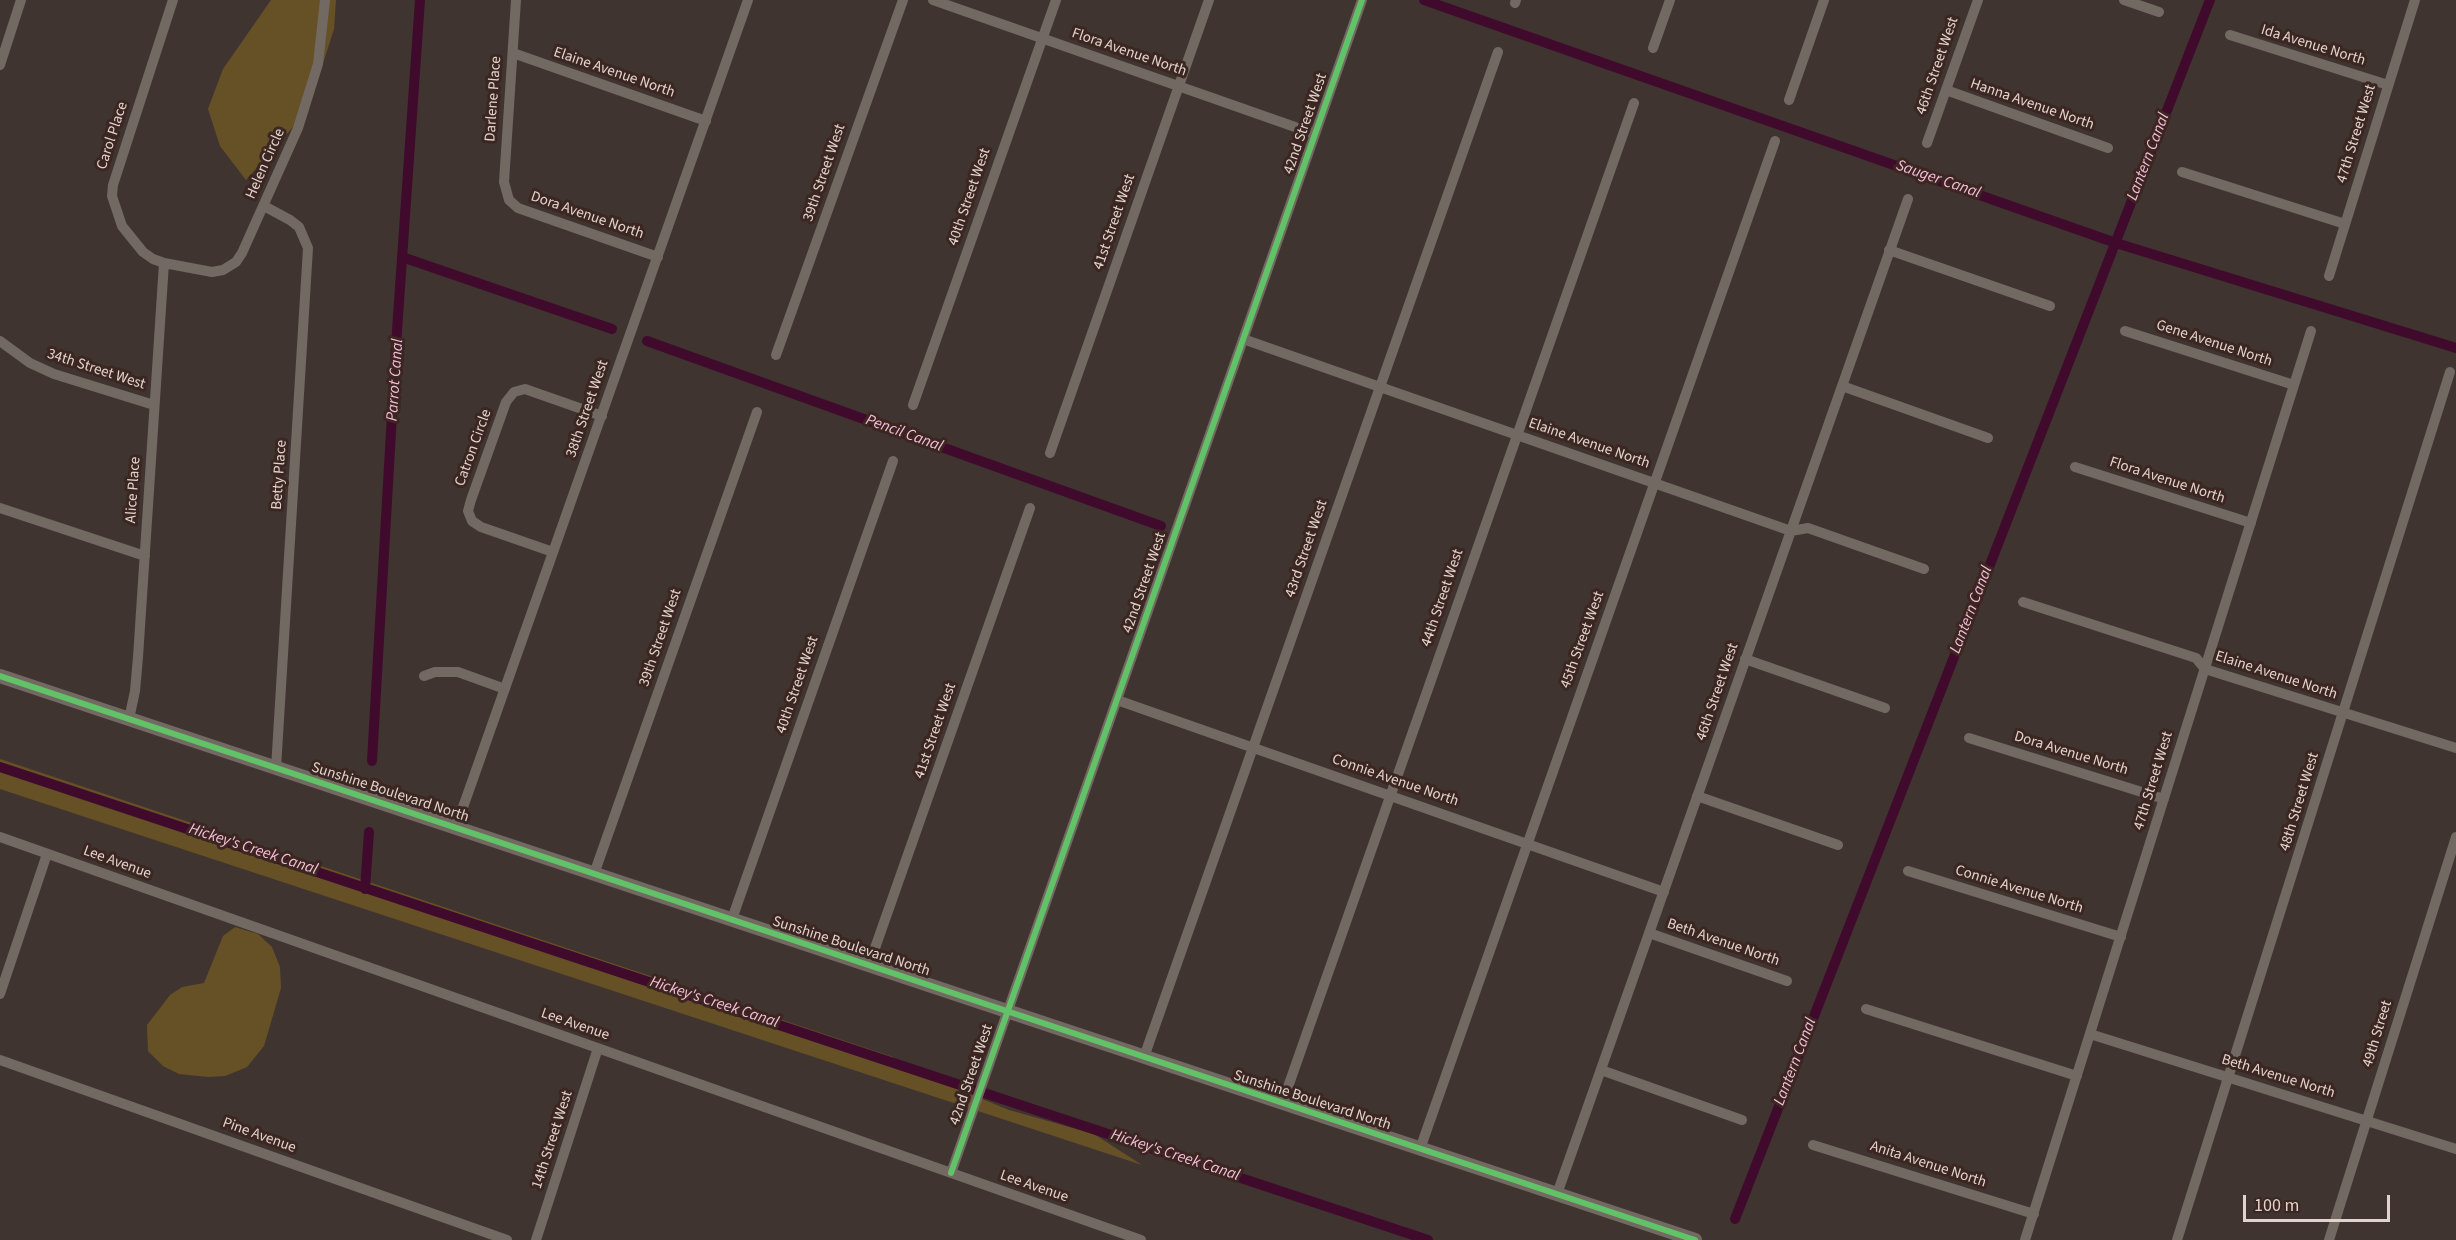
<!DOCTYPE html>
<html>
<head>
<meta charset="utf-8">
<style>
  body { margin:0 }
  #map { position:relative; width:2456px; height:1240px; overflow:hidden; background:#403431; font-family:"Source Sans 3",sans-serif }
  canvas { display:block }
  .scale { position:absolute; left:2243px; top:1195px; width:147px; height:27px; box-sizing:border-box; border:3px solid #e2d3cf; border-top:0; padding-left:8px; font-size:18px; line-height:21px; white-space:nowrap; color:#e2d3cf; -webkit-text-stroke:4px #3b2621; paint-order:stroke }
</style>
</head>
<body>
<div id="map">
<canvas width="2456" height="1240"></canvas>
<div class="scale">100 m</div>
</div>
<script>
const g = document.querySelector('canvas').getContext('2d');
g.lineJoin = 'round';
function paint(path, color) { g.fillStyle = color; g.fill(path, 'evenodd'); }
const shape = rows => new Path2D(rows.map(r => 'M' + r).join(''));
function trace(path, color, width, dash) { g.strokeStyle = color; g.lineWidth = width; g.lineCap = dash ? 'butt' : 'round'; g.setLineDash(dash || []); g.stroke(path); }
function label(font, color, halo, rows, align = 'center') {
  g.font = font + ' "Source Sans 3",sans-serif'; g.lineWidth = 6; g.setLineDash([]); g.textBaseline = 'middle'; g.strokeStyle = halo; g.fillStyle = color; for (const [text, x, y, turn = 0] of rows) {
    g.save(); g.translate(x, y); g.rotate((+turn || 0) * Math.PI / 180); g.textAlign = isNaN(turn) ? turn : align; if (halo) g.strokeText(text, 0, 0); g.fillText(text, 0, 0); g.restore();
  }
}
const green = shape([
  [271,0,336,0,334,29,308,110,246,180,220,146,208,109,223,69],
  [0,759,893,1057,900,1065,1009,1110,1094,1134,1142,1165,0,789],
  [235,927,258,934,272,947,280,967,281,988,264,1046,247,1067,225,1076,208,1077,179,1074,163,1066,148,1051,147,1025,170,995,182,987,204,983,223,936]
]);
const canal = shape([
  [1424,0,2116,243,2456,348],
  [402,257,612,329],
  [647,341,1161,526],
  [372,761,396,345,420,0],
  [0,767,1428,1240],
  [365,889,369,832],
  [1735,1219,2210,0]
]);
const minor = shape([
  [173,0,113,185,112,196,122,226,143,252,153,259,164,263,212,272,223,270,236,262,242,253,298,128,318,64,325,0],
  [516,0,504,182,509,200,518,208,658,257],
  [933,0,1315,134],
  [2124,0,2159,12],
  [1515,3,1516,0],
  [2230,35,2388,85],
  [1653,48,1670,0],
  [513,53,706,121],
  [0,65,21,0],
  [1946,90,2108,148],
  [1789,100,1824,0],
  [1927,143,1978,0],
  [2182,172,2345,224],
  [264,206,290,220,299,227,308,248,276,768],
  [1889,250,2050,306],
  [2329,276,2415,0],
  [2125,331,2294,385],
  [1243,339,1791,531,1808,528,1924,569],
  [0,341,30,363,54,374,154,405],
  [776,355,903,0],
  [1842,386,1988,438],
  [913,405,1056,0],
  [1050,453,1209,0],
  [2075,467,2251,523],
  [0,508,145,556],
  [553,552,481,527,472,521,468,511,471,500,506,402,514,392,525,389,602,416],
  [2023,602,2196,658,2205,669,2456,748],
  [1745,659,1885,708],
  [424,676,435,672,458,672,505,689],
  [1117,700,1664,892],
  [129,719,135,691,138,657,164,263],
  [1969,738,2164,799],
  [1697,796,1838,845],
  [456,827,748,0],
  [0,837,1141,1240],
  [1908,871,2121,937],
  [594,874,757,412],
  [732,919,893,461],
  [1649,933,1787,981],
  [869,965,1030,508],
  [0,994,47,854],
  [1866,1009,2077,1076],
  [2090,1034,2456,1149],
  [1144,1057,1498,52],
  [0,1060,507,1240],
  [1601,1070,1742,1120],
  [1282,1104,1634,103],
  [1813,1145,2034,1214],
  [1420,1149,1775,141],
  [951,1173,1362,0],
  [1557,1194,1908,199],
  [536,1240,598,1048],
  [2025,1240,2311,331],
  [2177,1240,2450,372],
  [2329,1240,2456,837]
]);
const tertiary = shape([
  [0,676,1695,1240]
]);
const cycleway = shape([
  [0,676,1695,1240],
  [951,1173,1362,0]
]);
const streetNames = [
  ["Ida Avenue North",2313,46,17],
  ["Flora Avenue North",1129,53,19],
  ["46th Street West",1938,66,-71],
  ["Elaine Avenue North",614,73,19],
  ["Darlene Place",494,99,-86],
  ["Hanna Avenue North",2032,105,19],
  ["42nd Street West",1306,124,-71],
  ["47th Street West",2357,134,-73],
  ["Carol Place",113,136,-72],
  ["Helen Circle",266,164,-66],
  ["39th Street West",825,173,-71],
  ["40th Street West",970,197,-71],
  ["Dora Avenue North",587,216,19],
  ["41st Street West",1115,222,-71],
  ["Gene Avenue North",2214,344,18],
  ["34th Street West",96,370,18],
  ["38th Street West",588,409,-71],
  ["Elaine Avenue North",1589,444,19],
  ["Catron Circle",474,448,-70],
  ["Betty Place",280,475,-86],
  ["Flora Avenue North",2167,481,18],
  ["Alice Place",134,490,-86],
  ["43rd Street West",1307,549,-71],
  ["42nd Street West",1145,583,-71],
  ["44th Street West",1443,598,-71],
  ["39th Street West",661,638,-71],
  ["45th Street West",1583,640,-70],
  ["Elaine Avenue North",2276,676,18],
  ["40th Street West",798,685,-71],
  ["46th Street West",1718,692,-71],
  ["41st Street West",936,731,-71],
  ["Dora Avenue North",2071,754,17],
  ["Connie Avenue North",1395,781,19],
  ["47th Street West",2154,781,-73],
  ["Sunshine Boulevard North",390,793,18],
  ["48th Street West",2300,802,-73],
  ["Lee Avenue",117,863,20],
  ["Connie Avenue North",2019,890,17],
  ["Beth Avenue North",1723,943,19],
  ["Sunshine Boulevard North",851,947,18],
  ["Lee Avenue",575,1025,19],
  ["49th Street",2378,1034,-73],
  ["42nd Street West",972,1075,-71],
  ["Beth Avenue North",2278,1077,17],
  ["Sunshine Boulevard North",1312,1101,18],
  ["Pine Avenue",259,1136,20],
  ["14th Street West",553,1140,-72],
  ["Anita Avenue North",1928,1165,18],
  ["Lee Avenue",1034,1187,19]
];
const waterNames = [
  ["Lantern Canal",2149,157,-69],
  ["Sauger Canal",1938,180,19],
  ["Parrot Canal",396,380,-86],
  ["Pencil Canal",904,434,20],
  ["Lantern Canal",1972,610,-69],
  ["Hickey's Creek Canal",253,850,18],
  ["Hickey's Creek Canal",714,1003,18],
  ["Lantern Canal",1796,1062,-69],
  ["Hickey's Creek Canal",1175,1156,18]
];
paint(green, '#665126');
trace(canal, '#400a2c', 10);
trace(minor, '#726962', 10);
trace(tertiary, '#726962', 14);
trace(cycleway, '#61c268', 6);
label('15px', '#e2d3cf', '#3b2621', streetNames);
label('italic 16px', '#f6bdda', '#3b2621', waterNames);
</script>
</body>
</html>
